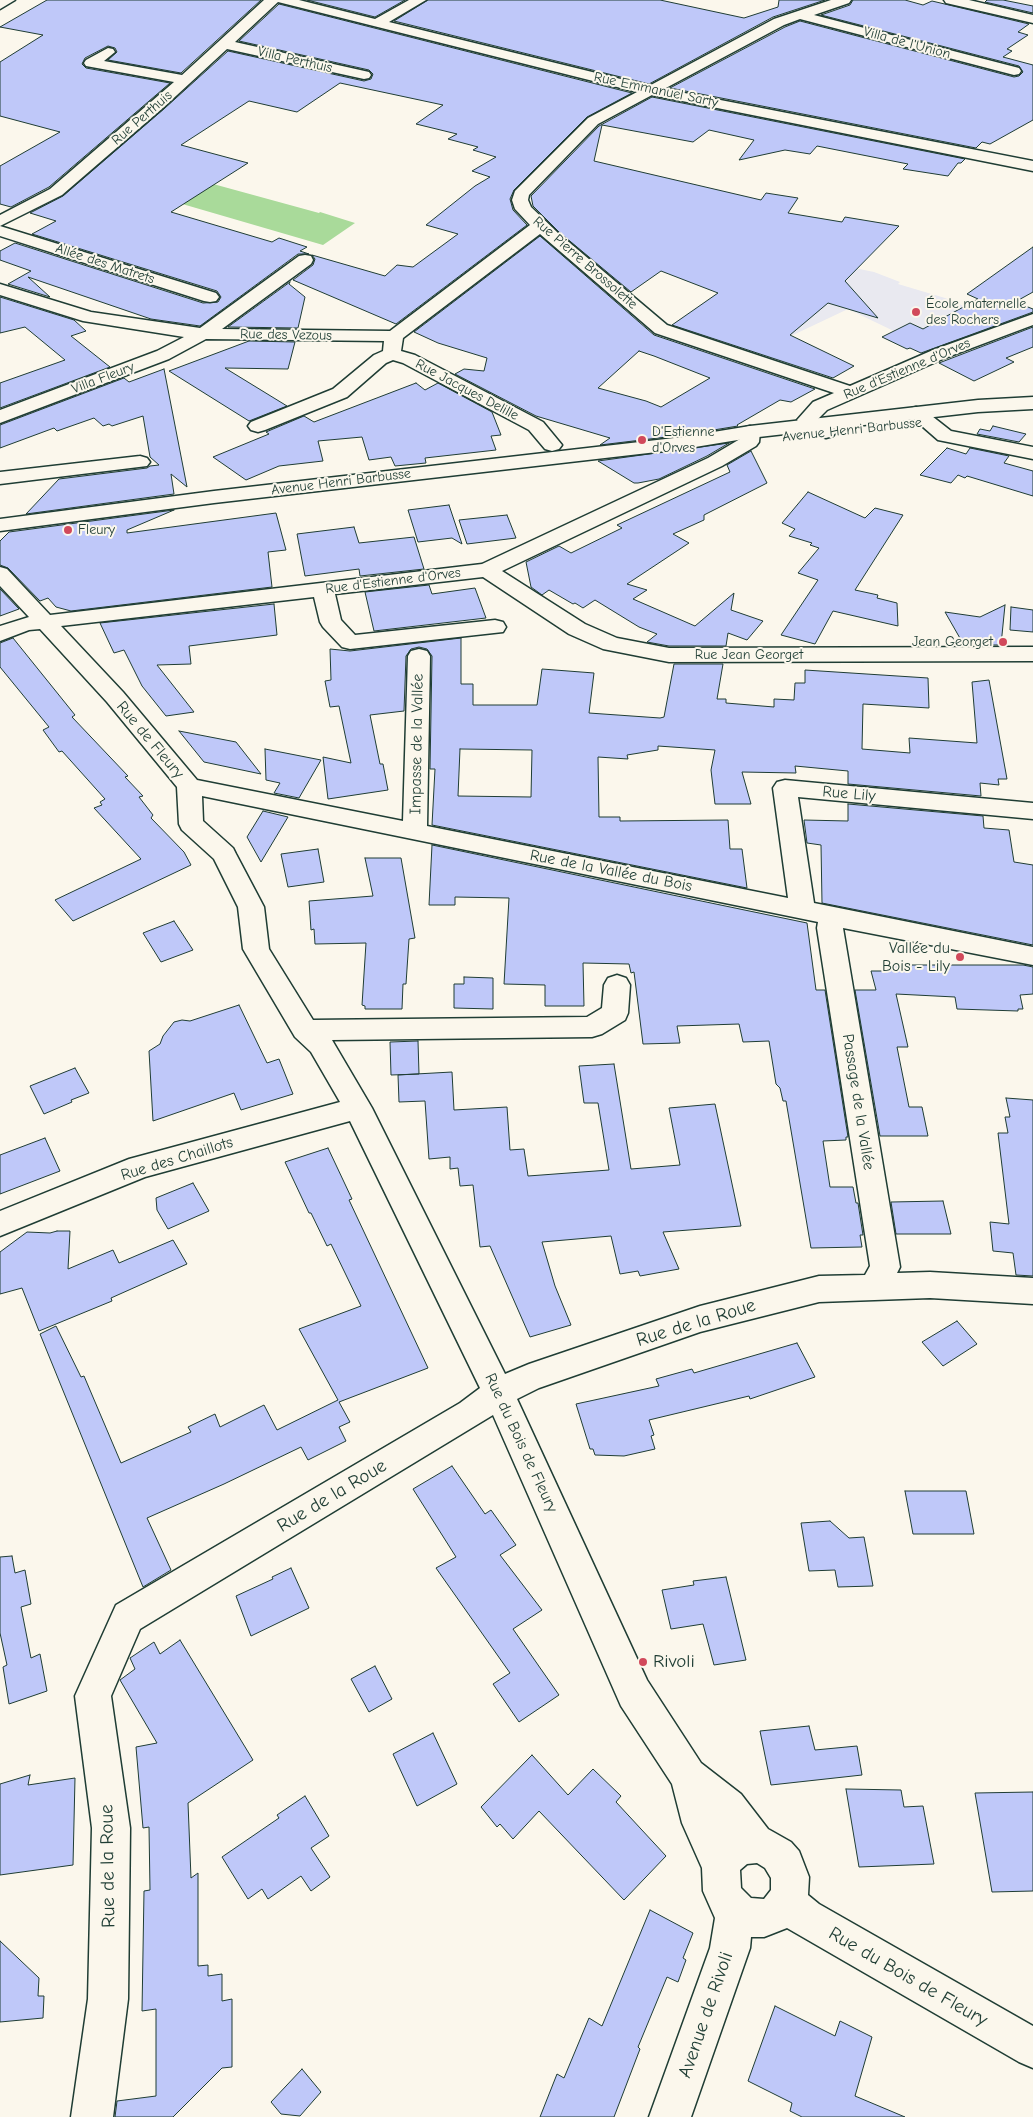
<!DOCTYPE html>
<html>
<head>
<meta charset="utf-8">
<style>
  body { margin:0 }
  canvas { display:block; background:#fbf7ec }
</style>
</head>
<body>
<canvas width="1033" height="2117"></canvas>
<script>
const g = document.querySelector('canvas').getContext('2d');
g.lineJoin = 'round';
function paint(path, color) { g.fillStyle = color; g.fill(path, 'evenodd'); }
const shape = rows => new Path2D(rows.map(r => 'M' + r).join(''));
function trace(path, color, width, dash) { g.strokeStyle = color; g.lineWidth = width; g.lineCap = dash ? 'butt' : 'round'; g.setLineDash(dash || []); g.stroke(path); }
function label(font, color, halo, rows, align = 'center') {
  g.font = font + ' "Comic Neue",sans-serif'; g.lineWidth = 4; g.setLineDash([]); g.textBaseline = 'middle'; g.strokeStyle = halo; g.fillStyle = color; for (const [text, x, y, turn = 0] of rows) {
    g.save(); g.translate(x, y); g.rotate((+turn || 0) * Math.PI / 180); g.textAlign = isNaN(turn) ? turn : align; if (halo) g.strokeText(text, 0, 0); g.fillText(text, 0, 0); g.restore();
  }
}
const built = shape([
  [840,265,874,272,900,282,898,284,945,298,996,320,927,347,848,309,755,353,732,345,785,317]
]);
const green = shape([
  [184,176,319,213,320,212,355,223,323,245,148,194]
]);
const building = shape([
  [47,0,261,0,181,73,108,60,117,52,115,48,108,46,85,58,82,64,86,68,170,83,49,187,11,207,0,204,0,166,60,132,0,116,0,62,43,35,0,27,47,0],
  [307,0,405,0,375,17,307,0],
  [428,0,660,0,744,18,778,7,779,0,825,0,773,17,649,84,394,21,428,0],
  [853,0,905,0,923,5,932,1,1029,24,1018,32,1028,35,1007,49,1012,51,1003,57,1033,65,1033,120,990,144,982,142,976,148,670,88,785,27,800,21,1014,77,1019,76,1023,72,1019,66,821,15,850,5,853,0],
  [987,0,1003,0,1033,6,1033,13,985,2,987,0],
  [279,4,632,93,587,117,514,190,510,199,513,210,527,225,396,324,293,280,313,265,315,259,312,255,385,276,397,265,413,267,458,234,426,225,475,186,490,177,472,171,496,157,473,150,478,147,448,139,457,134,416,124,443,105,340,83,297,112,249,101,181,145,248,163,171,212,272,242,279,238,307,247,300,251,309,254,298,254,200,326,151,319,28,277,50,297,8,284,31,271,0,260,0,251,15,243,203,303,218,302,221,297,217,291,32,234,56,221,30,213,63,196,165,108,228,51,364,81,371,79,373,74,369,70,239,41,279,4],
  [652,97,965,159,961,163,958,163,948,176,903,169,908,164,817,146,810,154,785,150,739,160,754,140,709,130,693,142,602,125,594,161,761,200,766,193,798,198,788,213,842,222,845,217,899,226,845,281,878,318,828,303,790,335,854,366,833,378,672,325,718,293,661,271,631,292,559,232,533,206,531,196,599,126,652,97],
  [540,236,654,335,815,389,791,402,780,400,737,425,738,426,683,435,600,445,610,438,536,416,455,374,464,369,484,371,487,358,438,343,414,332,540,236],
  [639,351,654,356,710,378,661,407,646,401,598,388,639,351],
  [1033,247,1033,292,1015,302,1033,309,1033,312,921,353,910,348,907,349,882,337,910,323,923,329,978,299,967,294,1033,247],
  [290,282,289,284,305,297,298,328,228,327,290,282],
  [0,297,74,320,86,331,71,336,110,367,0,408,0,383,65,360,25,327,0,333,0,297],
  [1033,327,1033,347,1006,358,1014,362,974,381,939,363,1033,327],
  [249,341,295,342,288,369,225,368,287,406,249,421,169,371,249,341],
  [164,369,187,487,171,474,174,494,26,514,59,479,147,468,150,466,159,465,150,457,143,416,112,426,109,424,103,426,94,418,57,431,54,428,0,448,0,425,124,378,129,382,164,369],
  [416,383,425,390,438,383,492,412,501,435,491,436,496,450,425,458,426,463,395,466,391,457,369,460,362,437,318,441,323,461,279,466,246,480,213,457,269,434,266,432,304,416,314,422,416,383],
  [993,426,1026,434,1019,442,977,434,980,429,990,431,993,426],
  [729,443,707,456,659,479,638,483,634,483,598,461,729,443],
  [947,448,966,454,970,448,1009,456,1004,463,1033,471,1033,496,967,476,965,478,958,475,951,483,920,475,947,448],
  [751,451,767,483,704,515,704,520,673,534,689,543,627,584,647,590,633,599,695,626,734,593,731,610,763,621,747,640,728,633,726,646,669,646,647,642,657,634,639,627,595,600,583,608,575,603,573,604,549,590,542,595,531,587,526,562,559,546,571,553,622,528,617,525,730,472,727,465,751,451],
  [808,492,865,518,875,508,903,515,855,590,878,595,877,598,897,603,898,626,833,611,815,644,781,635,818,580,798,573,819,548,810,545,812,543,789,536,795,529,782,523,808,492],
  [449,505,462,544,452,538,418,542,408,510,449,505],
  [174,510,127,530,127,533,276,513,286,550,268,552,272,587,71,611,56,607,48,598,40,601,8,568,0,565,0,541,9,532,174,510],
  [507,515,516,538,467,544,459,520,507,515],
  [354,527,359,543,414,537,424,569,360,576,359,569,305,576,297,534,354,527],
  [429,585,432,594,475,588,486,618,374,631,365,592,429,585],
  [0,589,19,609,0,616,0,589],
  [274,604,277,635,189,646,191,664,157,665,194,712,166,716,142,686,124,650,114,653,100,623,274,604],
  [1005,605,1001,645,985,645,961,640,945,612,980,617,1005,605],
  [1011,607,1033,610,1033,632,1010,630,1011,607],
  [13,638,75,715,72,717,128,776,125,777,143,796,139,797,153,815,151,818,184,852,191,865,73,921,55,900,141,859,94,808,102,805,100,802,105,799,62,751,59,752,43,730,49,727,0,667,0,643,13,638],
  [461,638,461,684,473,684,473,705,537,705,542,669,594,673,589,713,660,718,664,717,674,664,723,664,717,699,726,699,726,703,774,707,774,699,794,700,795,683,805,683,805,670,928,678,929,708,863,704,862,749,910,753,909,738,977,743,972,682,989,680,1007,779,998,779,999,785,980,783,981,796,848,784,848,771,795,766,796,773,742,772,751,804,715,804,711,770,715,750,658,746,658,750,627,755,628,759,598,757,599,817,620,817,620,821,728,820,730,849,742,849,747,888,432,825,435,769,430,769,432,656,427,649,419,647,411,649,406,656,404,711,370,715,380,764,383,764,388,790,328,799,323,757,351,763,339,706,330,707,325,681,331,680,330,649,350,651,461,638],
  [460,749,532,750,531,797,458,796,460,749],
  [179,731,236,742,261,774,204,762,179,731],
  [265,749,321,760,299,798,274,793,280,783,266,780,265,749],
  [848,804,983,816,984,828,1009,830,1014,862,1033,865,1033,945,822,903,821,845,807,843,804,820,848,821,848,804],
  [263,811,288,817,261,862,247,837,263,811],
  [432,845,807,923,816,990,825,990,848,1137,846,1137,846,1140,823,1141,830,1187,853,1187,856,1203,858,1203,863,1235,860,1235,862,1247,811,1248,786,1101,783,1101,780,1088,776,1084,769,1041,743,1042,739,1024,677,1026,680,1043,643,1044,634,972,631,973,629,964,583,963,584,1006,545,1006,545,985,504,984,509,898,455,897,455,905,429,905,432,845],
  [318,849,324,882,288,887,281,854,318,849],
  [365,858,401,858,415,938,409,939,406,984,403,984,402,1009,365,1009,365,1006,362,1005,366,943,315,944,314,929,311,930,309,901,373,896,365,858],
  [174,921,193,950,161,962,143,933,174,921],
  [890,965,1023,965,1033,967,1033,994,1020,995,1023,1009,1018,1009,1018,1011,957,1009,955,997,896,994,908,1047,897,1047,909,1107,922,1107,928,1136,880,1136,855,990,876,990,871,971,890,971,890,965],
  [464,977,493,978,493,1009,454,1008,454,984,464,984,464,977],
  [239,1005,267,1063,279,1059,293,1094,241,1110,234,1093,153,1121,149,1051,160,1044,163,1036,174,1022,182,1020,190,1021,239,1005],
  [418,1041,419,1074,391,1075,390,1042,418,1041],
  [614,1064,631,1169,680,1165,669,1108,715,1104,741,1226,663,1232,679,1269,640,1276,638,1271,620,1274,611,1236,542,1242,555,1286,571,1325,530,1337,490,1246,480,1247,473,1185,460,1186,458,1168,450,1169,450,1157,429,1159,425,1101,399,1102,398,1075,452,1072,454,1110,507,1107,510,1150,524,1149,528,1176,609,1170,598,1103,584,1103,579,1066,614,1064],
  [75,1068,89,1093,71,1100,72,1102,44,1114,30,1086,75,1068],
  [1006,1098,1033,1100,1033,1276,1016,1275,1013,1253,993,1251,990,1222,1009,1224,998,1133,1008,1133,1005,1117,1010,1117,1006,1098],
  [45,1138,60,1171,0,1194,0,1155,45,1138],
  [328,1148,352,1199,349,1200,428,1368,339,1402,350,1422,339,1427,346,1441,308,1460,301,1447,224,1484,147,1518,171,1570,143,1587,40,1334,56,1326,81,1377,84,1376,121,1463,191,1432,188,1427,215,1414,220,1427,264,1405,277,1430,338,1400,299,1329,361,1306,331,1244,327,1246,311,1213,309,1213,285,1162,328,1148],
  [193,1183,209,1211,168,1229,157,1210,156,1198,193,1183],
  [943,1201,951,1234,896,1234,891,1202,943,1201],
  [57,1231,70,1231,68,1269,113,1250,119,1263,173,1240,187,1264,111,1298,112,1301,39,1331,22,1288,0,1294,0,1252,27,1232,50,1233,57,1231],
  [957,1321,977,1344,943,1366,922,1342,957,1321],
  [797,1343,815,1377,750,1399,749,1396,649,1420,654,1435,651,1436,655,1449,624,1456,595,1455,593,1449,590,1449,576,1404,659,1386,656,1379,692,1369,694,1373,797,1343],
  [452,1466,485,1514,491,1510,516,1545,500,1555,542,1610,513,1629,559,1695,519,1722,493,1684,510,1673,436,1568,456,1557,413,1489,452,1466],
  [905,1491,966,1491,974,1534,913,1534,905,1491],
  [830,1521,849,1538,864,1537,873,1586,838,1587,835,1570,809,1571,801,1523,830,1521],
  [12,1556,15,1573,25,1570,31,1604,21,1607,31,1658,40,1654,47,1691,9,1704,3,1667,7,1665,0,1633,0,1557,12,1556],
  [291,1568,309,1608,251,1636,236,1596,273,1579,272,1577,291,1568],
  [726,1577,746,1660,714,1665,703,1624,671,1629,662,1590,694,1585,693,1581,726,1577],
  [180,1640,253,1760,188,1803,191,1878,198,1873,198,1966,208,1965,208,1976,222,1974,222,2001,232,1999,232,2067,222,2068,173,2117,115,2117,117,2101,156,2096,156,2009,142,2011,144,1891,150,1890,149,1827,143,1828,136,1747,157,1743,120,1680,135,1669,130,1658,154,1642,160,1654,180,1640],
  [375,1666,392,1699,369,1712,351,1679,375,1666],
  [809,1726,815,1750,857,1746,862,1775,771,1785,760,1731,809,1726],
  [433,1733,457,1784,417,1806,393,1754,433,1733],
  [532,1755,568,1795,593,1769,621,1796,616,1802,666,1856,624,1900,539,1811,513,1839,500,1824,497,1827,481,1807,532,1755],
  [30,1775,28,1785,75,1778,73,1865,0,1875,0,1784,30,1775],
  [846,1789,901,1790,904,1807,923,1806,934,1864,859,1867,846,1789],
  [1033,1792,1033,1891,992,1892,975,1793,1033,1792],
  [305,1796,329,1836,311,1848,330,1877,311,1891,301,1876,268,1899,262,1889,248,1899,222,1857,279,1818,277,1815,305,1796],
  [650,1910,693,1933,683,1958,686,1960,678,1982,667,1977,638,2047,640,2049,614,2117,540,2117,557,2074,564,2078,589,2018,602,2026,650,1910],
  [0,1941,39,1978,38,1996,44,1996,43,2018,0,2022,0,1941],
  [775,2006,835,2036,840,2021,872,2037,855,2096,905,2117,802,2117,790,2111,792,2103,748,2081,775,2006],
  [302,2069,321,2092,300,2116,281,2114,271,2102,302,2069]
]);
const minor = shape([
  [0,0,15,0,0,9,0,0],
  [264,0,299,0,375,19,409,0,426,0,389,22,649,86,774,19,831,0,851,0,849,3,814,15,1019,68,1021,71,1019,74,1014,75,800,19,784,25,664,89,1033,161,1033,171,652,95,598,124,529,195,528,200,531,207,558,233,667,325,850,386,933,350,1033,314,1033,325,945,358,827,410,818,419,833,428,836,432,833,436,826,438,819,436,800,424,797,420,813,402,834,393,655,333,540,234,403,338,401,351,415,355,543,422,562,445,559,449,552,451,545,449,529,430,403,363,393,360,386,363,347,397,265,430,258,432,251,430,248,426,251,422,333,389,374,355,383,351,384,341,206,339,169,359,0,423,0,410,157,351,184,337,83,321,0,295,0,284,91,312,200,328,299,256,305,255,311,256,313,260,311,264,222,329,390,331,530,225,515,209,512,200,515,191,588,118,637,92,278,2,235,42,369,72,371,75,369,78,364,79,227,49,164,107,62,195,0,226,0,215,50,189,174,82,86,66,84,63,86,60,108,48,113,49,115,52,104,61,182,75,264,0],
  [944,0,969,0,1033,15,1033,23,946,3,944,0],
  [0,226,216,293,219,297,216,301,210,302,204,301,0,236,0,226],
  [916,407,923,409,951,431,1033,447,1033,459,938,440,907,413,909,409,916,407],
  [750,426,757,428,760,432,759,442,756,446,722,466,502,571,585,624,617,638,669,648,1033,647,1033,661,669,662,603,649,569,634,483,577,335,594,341,620,355,635,495,620,503,622,506,627,503,632,350,649,342,647,323,627,320,622,314,597,61,626,123,692,197,780,403,821,408,656,411,651,419,649,427,651,430,656,427,826,788,898,773,788,777,782,785,780,1033,803,1033,819,798,797,814,903,1033,947,1033,965,843,928,900,1267,897,1273,930,1272,1033,1278,1033,1304,930,1298,819,1302,700,1332,539,1388,517,1399,647,1680,701,1763,741,1794,768,1829,791,1842,799,1851,809,1877,808,1895,819,1904,1033,2026,1033,2068,1019,2062,787,1928,764,1937,751,1937,750,1948,691,2117,649,2117,710,1948,715,1918,703,1891,702,1868,682,1823,672,1784,621,1706,493,1415,140,1629,111,1696,130,1828,128,1999,113,2117,71,2117,88,1999,92,1828,75,1696,116,1605,460,1403,480,1388,350,1121,145,1177,0,1236,0,1211,129,1159,340,1102,311,1052,295,1037,243,949,238,907,214,859,182,830,179,824,177,787,107,702,40,629,29,630,0,641,0,626,29,617,0,586,0,567,7,569,50,615,482,564,708,458,740,439,743,428,750,426],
  [202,796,818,922,817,928,870,1266,865,1275,819,1276,700,1306,529,1364,505,1374,372,1108,332,1040,592,1037,602,1034,625,1020,628,1013,630,985,626,978,617,975,608,978,604,985,602,1008,587,1017,313,1020,269,949,264,907,236,854,233,848,203,821,202,796],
  [757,1863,765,1868,771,1878,771,1890,764,1899,751,1898,741,1888,740,1870,747,1864,757,1863],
  [140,456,147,458,150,462,147,466,0,484,0,472,140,456]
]);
const major = shape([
  [1033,397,1033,409,978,412,750,438,683,449,214,503,0,531,0,519,214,491,683,437,750,426,978,400,1033,397]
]);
const markers = [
  [916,312,5,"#d1495b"],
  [642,440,5,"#d1495b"],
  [68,530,5,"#d1495b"],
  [1003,642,5,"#d1495b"],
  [960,957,5,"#d1495b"],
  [643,1662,5,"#d1495b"]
];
const farStreetnames = [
  ["Villa de l'Union",907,43,15],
  ["Villa Perthuis",295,60,13],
  ["Rue Emmanuel Sarty",656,90,12],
  ["Rue Perthuis",142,118,-41],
  ["Rue Pierre Brossolette",585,263,41],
  ["Allée des Matrets",105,264,18],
  ["Rue des Vezous",286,335,1],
  ["Rue d'Estienne d'Orves",907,369,-23],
  ["Villa Fleury",103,378,-21],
  ["Rue Jacques Delille",467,390,28],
  ["Avenue Henri Barbusse",852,430,-6],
  ["Avenue Henri Barbusse",341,482,-7],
  ["Rue d'Estienne d'Orves",393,581,-7],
  ["Rue Jean Georget",749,655]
];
const farPoinames = [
  ["École maternelle",926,304],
  ["des Rochers",926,320],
  ["D'Estienne",652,432],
  ["d'Orves",652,448],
  ["Fleury",78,530],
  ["Jean Georget",993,642,"right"]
];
const streetNames = [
  ["Rue de Fleury",150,740,50],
  ["Impasse de la Vallée",417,744,-89],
  ["Rue Lily",849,794,5],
  ["Rue de la Vallée du Bois",611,871,11],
  ["Passage de la Vallée",858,1102,81],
  ["Rue des Chaillots",177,1159,-17],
  ["Rue du Bois de Fleury",521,1443,65]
];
const poiNames = [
  ["Vallée du",950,948],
  ["Bois - Lily",950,966]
];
const nearStreetnames = [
  ["Rue de la Roue",696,1323,-17],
  ["Rue de la Roue",332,1496,-31],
  ["Rue de la Roue",108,1866,-91],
  ["Rue du Bois de Fleury",908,1977,30],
  ["Avenue de Rivoli",706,2015,-71]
];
const nearPoinames = [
  ["Rivoli",653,1662]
];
paint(built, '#e9e9f0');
paint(green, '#a9da9a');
paint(building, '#bfc8f9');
trace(building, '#1f3d34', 1);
trace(minor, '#1f3d34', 3);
trace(major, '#1f3d34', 3);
paint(minor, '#fbf7ec');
paint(major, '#fbf7ec');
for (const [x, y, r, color] of markers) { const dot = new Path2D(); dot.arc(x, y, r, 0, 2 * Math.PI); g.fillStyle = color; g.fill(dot); trace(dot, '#fbf7ec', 2); }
label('14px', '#1f3d34', '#fbf7ec', farStreetnames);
label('14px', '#1f3d34', '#fbf7ec', farPoinames, 'left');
label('16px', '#1f3d34', '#fbf7ec', streetNames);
label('16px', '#1f3d34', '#fbf7ec', poiNames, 'right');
label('19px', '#1f3d34', '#fbf7ec', nearStreetnames);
label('19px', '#1f3d34', '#fbf7ec', nearPoinames, 'left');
</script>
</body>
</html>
